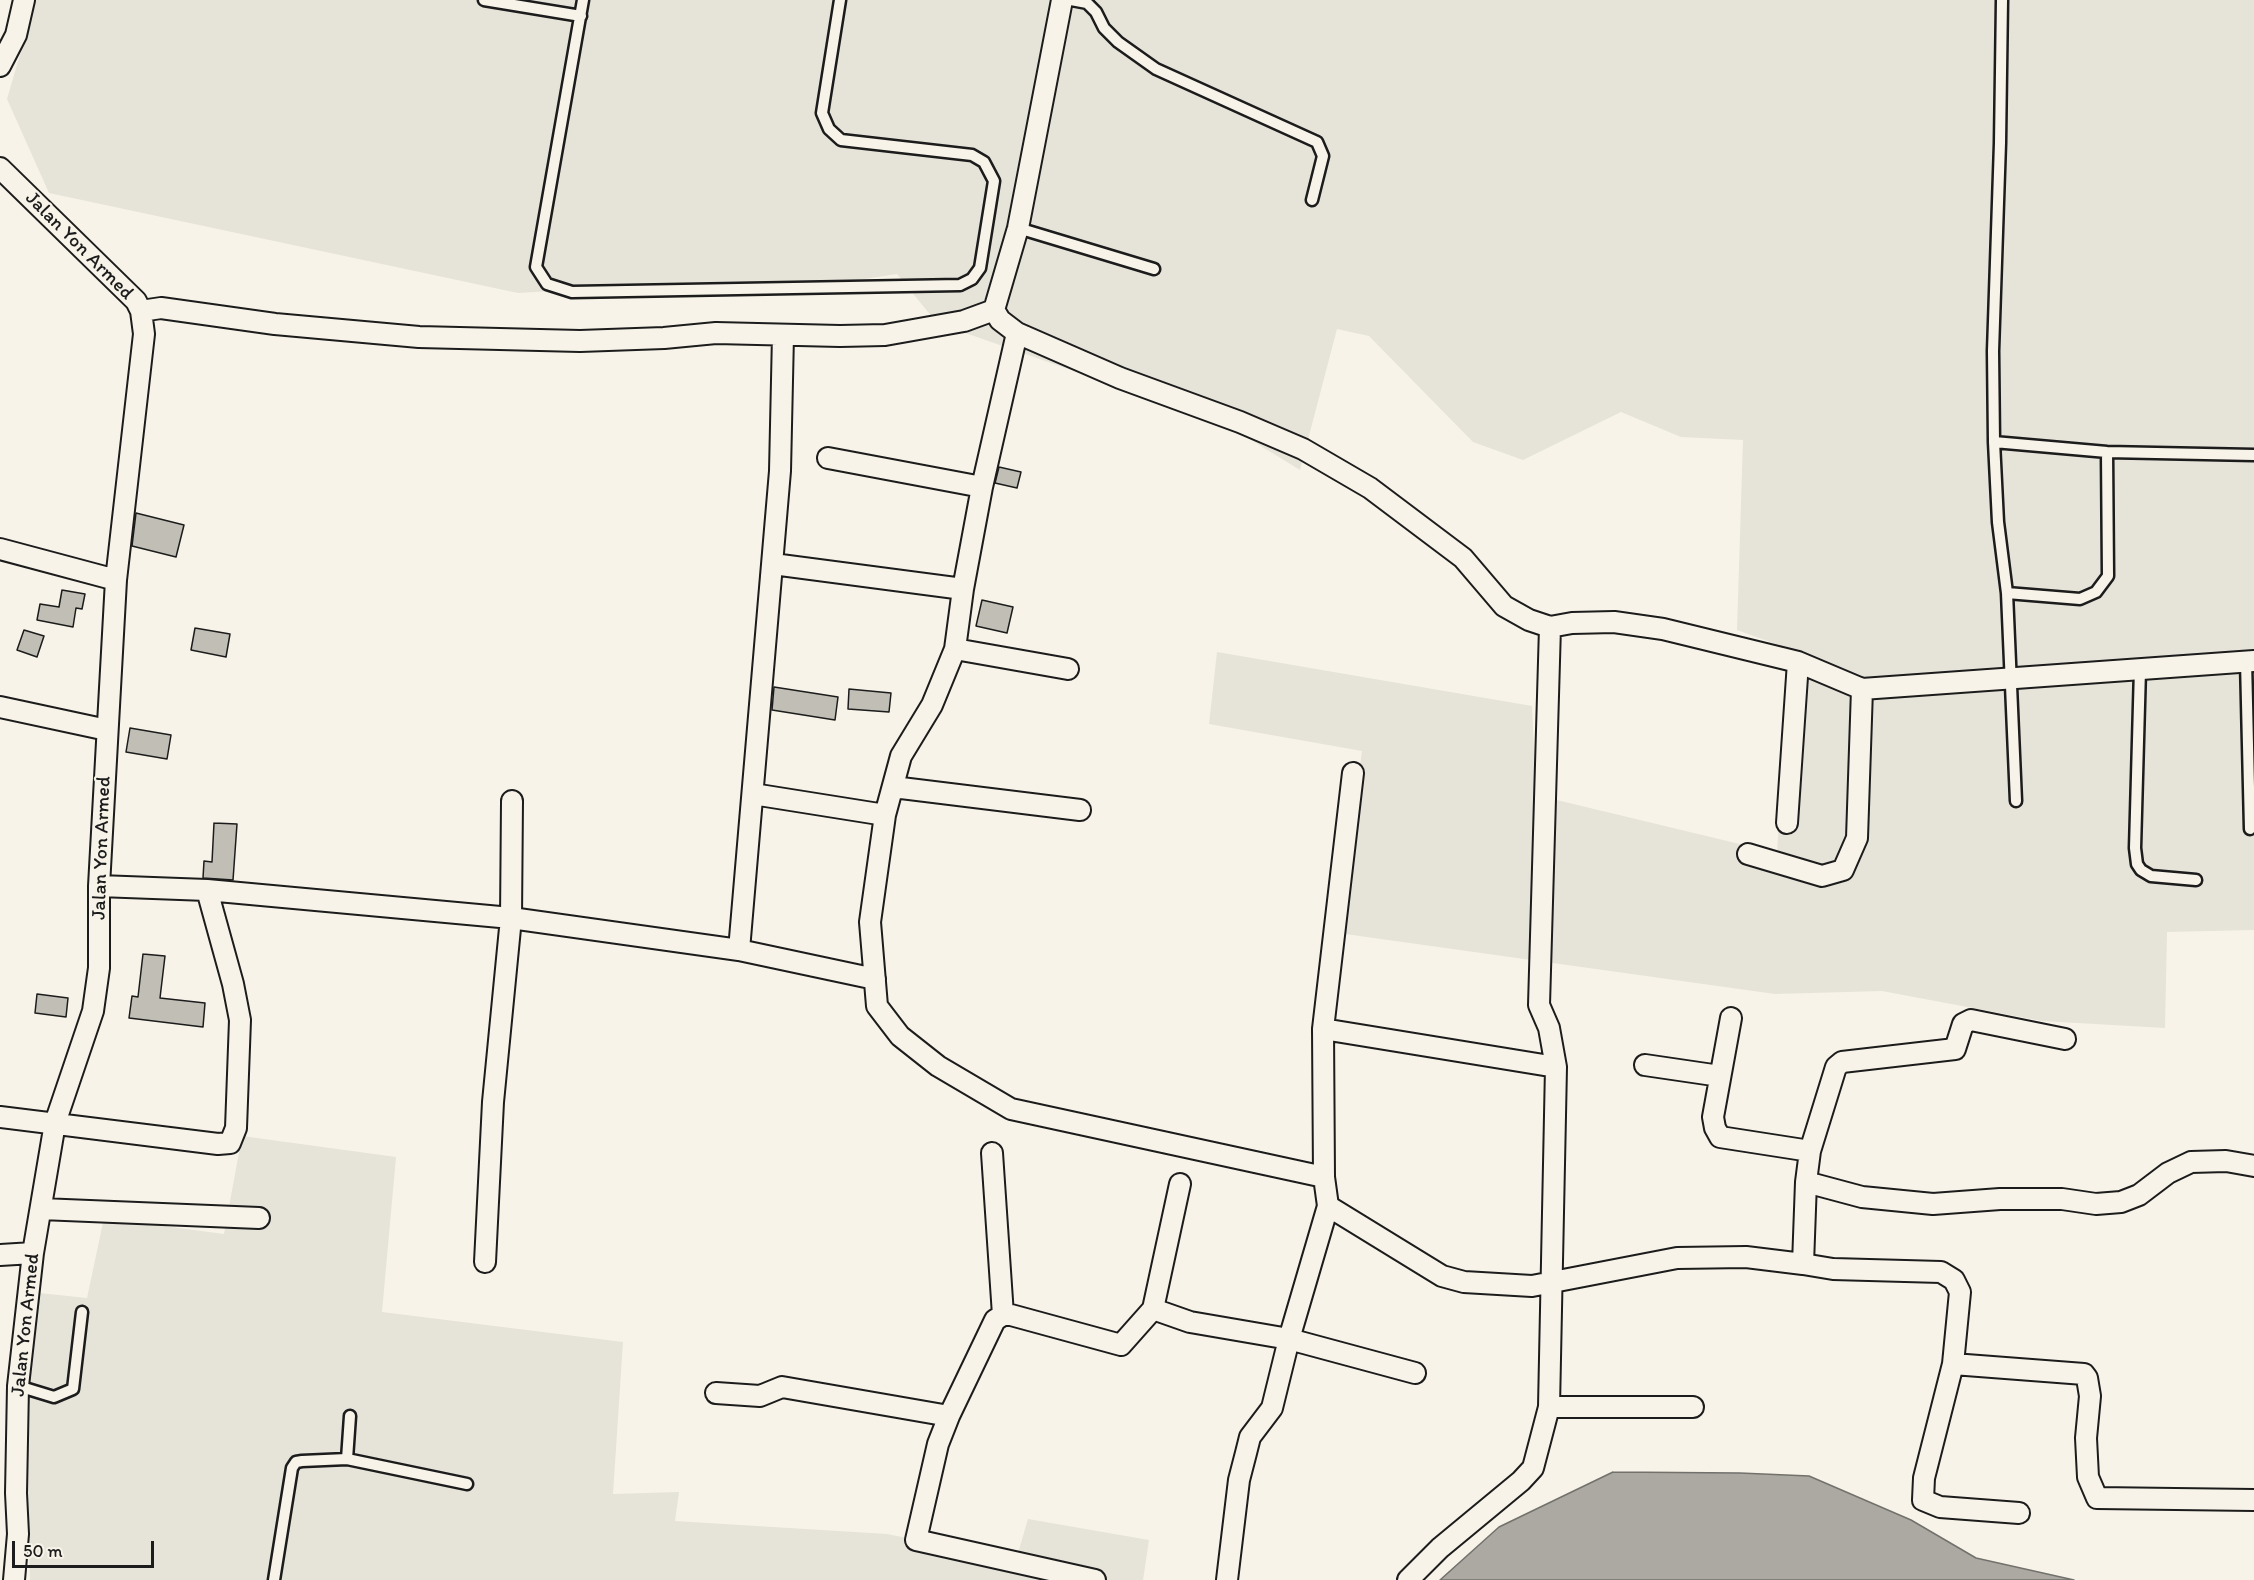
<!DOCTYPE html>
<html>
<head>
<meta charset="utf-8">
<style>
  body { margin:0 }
  #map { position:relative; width:2254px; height:1580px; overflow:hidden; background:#f7f3e8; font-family:Itim,sans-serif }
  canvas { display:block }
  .scale { position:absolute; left:12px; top:1541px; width:142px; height:27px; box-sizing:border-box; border:3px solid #1c1c1c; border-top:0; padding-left:8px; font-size:18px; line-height:21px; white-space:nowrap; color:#1c1c1c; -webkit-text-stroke:4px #f7f3e8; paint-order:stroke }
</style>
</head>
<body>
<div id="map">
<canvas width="2254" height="1580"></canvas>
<div class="scale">50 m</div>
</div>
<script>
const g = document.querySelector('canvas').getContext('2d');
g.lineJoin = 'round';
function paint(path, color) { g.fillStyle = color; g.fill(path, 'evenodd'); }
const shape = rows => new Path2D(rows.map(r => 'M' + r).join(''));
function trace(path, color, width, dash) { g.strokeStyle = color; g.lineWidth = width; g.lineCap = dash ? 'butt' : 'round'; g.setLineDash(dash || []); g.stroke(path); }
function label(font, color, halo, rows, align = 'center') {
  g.font = font + ' Itim,sans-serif'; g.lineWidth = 4.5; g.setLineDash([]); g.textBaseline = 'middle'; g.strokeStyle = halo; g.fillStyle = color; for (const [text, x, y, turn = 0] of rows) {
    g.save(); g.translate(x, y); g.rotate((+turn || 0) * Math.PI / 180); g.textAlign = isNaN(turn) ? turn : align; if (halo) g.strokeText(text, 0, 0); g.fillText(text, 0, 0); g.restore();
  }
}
const built = shape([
  [36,0,2254,0,2254,930,2167,932,2165,1028,2042,1021,1882,991,1775,994,1338,933,1362,751,1209,724,1217,652,1532,706,1536,795,1777,853,1790,649,1737,630,1743,440,1681,437,1621,412,1523,460,1473,442,1369,336,1337,329,1300,470,1225,424,937,323,897,274,754,296,635,286,518,293,49,193,7,99],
  [242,1136,396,1157,382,1312,623,1342,613,1494,679,1492,675,1521,887,1534,1016,1560,1028,1519,1149,1540,1143,1580,30,1580,25,1420,39,1293,87,1298,104,1218,224,1234]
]);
const water = shape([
  [1613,1472,1740,1473,1809,1476,1911,1520,1976,1558,2074,1580,1440,1580,1499,1527,1613,1472]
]);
const building = shape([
  [999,467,1021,472,1017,488,995,483,999,467],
  [136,513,184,525,176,557,132,546,136,513],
  [62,590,85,594,82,609,76,608,73,627,37,620,40,604,59,607,62,590],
  [982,600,1013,607,1007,633,976,626,982,600],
  [195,628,230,634,226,657,191,650,195,628],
  [24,630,44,636,37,657,17,650,24,630],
  [774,687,838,697,835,720,772,710,774,687],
  [849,689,891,693,889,712,848,709,849,689],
  [130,728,171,735,167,759,126,752,130,728],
  [214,823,237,824,233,880,203,878,204,861,212,862,214,823],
  [143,954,165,956,160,998,205,1003,203,1027,129,1018,132,996,138,997,143,954],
  [37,994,68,998,66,1017,35,1013,37,994]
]);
const service = shape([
  [484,0,581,16],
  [583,0,536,267,547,284,572,292,960,285,972,279,980,268,994,181,984,162,972,155,841,140,829,129,822,113,840,0],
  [1071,0,1087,3,1096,12,1104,28,1118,42,1156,69,1317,142,1323,156,1312,200],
  [2002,0,2000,143,1993,351,1994,442,1998,522,2007,593,2016,801],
  [1018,228,1154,269],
  [1994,442,2107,452,2254,455],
  [2007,593,2080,599,2096,592,2108,576,2107,452],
  [2246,661,2250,829],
  [2140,669,2135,848,2137,864,2141,870,2151,876,2196,880],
  [18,1386,54,1397,73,1389,82,1312],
  [347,1459,467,1484],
  [274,1580,292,1468,296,1462,302,1461,347,1459,350,1416]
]);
const minor = shape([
  [1062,0,1018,228,994,310,1000,320,1017,333,1120,378,1240,422,1303,449,1370,488,1463,558,1504,606,1529,620,1550,627,1572,623,1614,622,1663,629,1798,662,1862,689,2254,661],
  [0,66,16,35,24,0],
  [0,168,136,301,141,311,144,334,116,580,99,886,99,968,93,1011,55,1123,33,1253,18,1386,16,1493,18,1534,14,1580],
  [141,311,161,308,275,324,419,337,580,341,664,338,716,333,840,336,885,335,964,321,994,310],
  [1017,333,982,487,963,589,955,649,932,705,901,756,885,815,870,922,877,1006,900,1036,938,1066,1011,1109,1324,1177],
  [828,458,982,487],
  [0,549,116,580],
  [773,564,963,589],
  [955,649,1068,669],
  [0,707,107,730],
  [893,787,1080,810],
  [753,794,885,815],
  [1787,823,1798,662],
  [1748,854,1822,876,1843,870,1857,838,1862,689],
  [99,886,207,890,511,918,739,950,875,979],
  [739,950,780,471,783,335],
  [1731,1018,1713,1117,1715,1128,1720,1137,1810,1151,1806,1182],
  [1323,1029,1353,773],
  [1645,1065,1720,1076],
  [0,1117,218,1144,230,1143,236,1128,240,1020,233,984,207,890],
  [1810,1151,1836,1067,1842,1062,1955,1049,1963,1024,1971,1020,2065,1039],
  [992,1153,1003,1315],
  [1328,1206,1442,1276,1464,1282,1532,1286,1677,1258,1746,1257,1803,1264,1806,1182,1862,1197,1933,1204,2000,1199,2062,1199,2096,1204,2121,1202,2139,1195,2168,1173,2191,1162,2226,1161,2254,1166],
  [41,1209,259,1218],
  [0,1255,33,1253],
  [485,1262,493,1102,511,918,512,801],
  [1803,1264,1833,1269,1941,1272,1954,1280,1960,1292,1953,1364,1924,1478,1923,1500,1940,1507,2019,1513],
  [1153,1309,1190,1322,1289,1339,1415,1373],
  [1953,1364,2084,1374,2087,1378,2090,1396,2086,1438,2088,1477,2097,1498,2254,1500],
  [716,1393,760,1396,782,1387,949,1416],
  [1549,1407,1693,1407],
  [1095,1580,916,1540,938,1444,949,1416,995,1320,1003,1315,1011,1315,1121,1345,1153,1309,1180,1184],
  [1227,1580,1239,1480,1246,1453,1250,1437,1272,1408,1289,1339,1328,1206,1324,1177,1323,1029,1556,1067],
  [1408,1580,1440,1548,1521,1481,1533,1468,1549,1407,1556,1067,1549,1028,1539,1005,1550,627]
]);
const streetNames = [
  ["Jalan Yon Armed",79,246,45],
  ["Jalan Yon Armed",102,848,-88],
  ["Jalan Yon Armed",26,1325,-84]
];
paint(built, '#e6e3d9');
paint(water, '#aca9a2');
trace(water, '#72716c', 1.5);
paint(building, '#c0beb5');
trace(building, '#1c1c1c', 1.5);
trace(service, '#1c1c1c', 15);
trace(minor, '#1c1c1c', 24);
trace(service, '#f7f3e8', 10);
trace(minor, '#f7f3e8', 20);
label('20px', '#1c1c1c', '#f7f3e8', streetNames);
</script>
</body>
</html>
